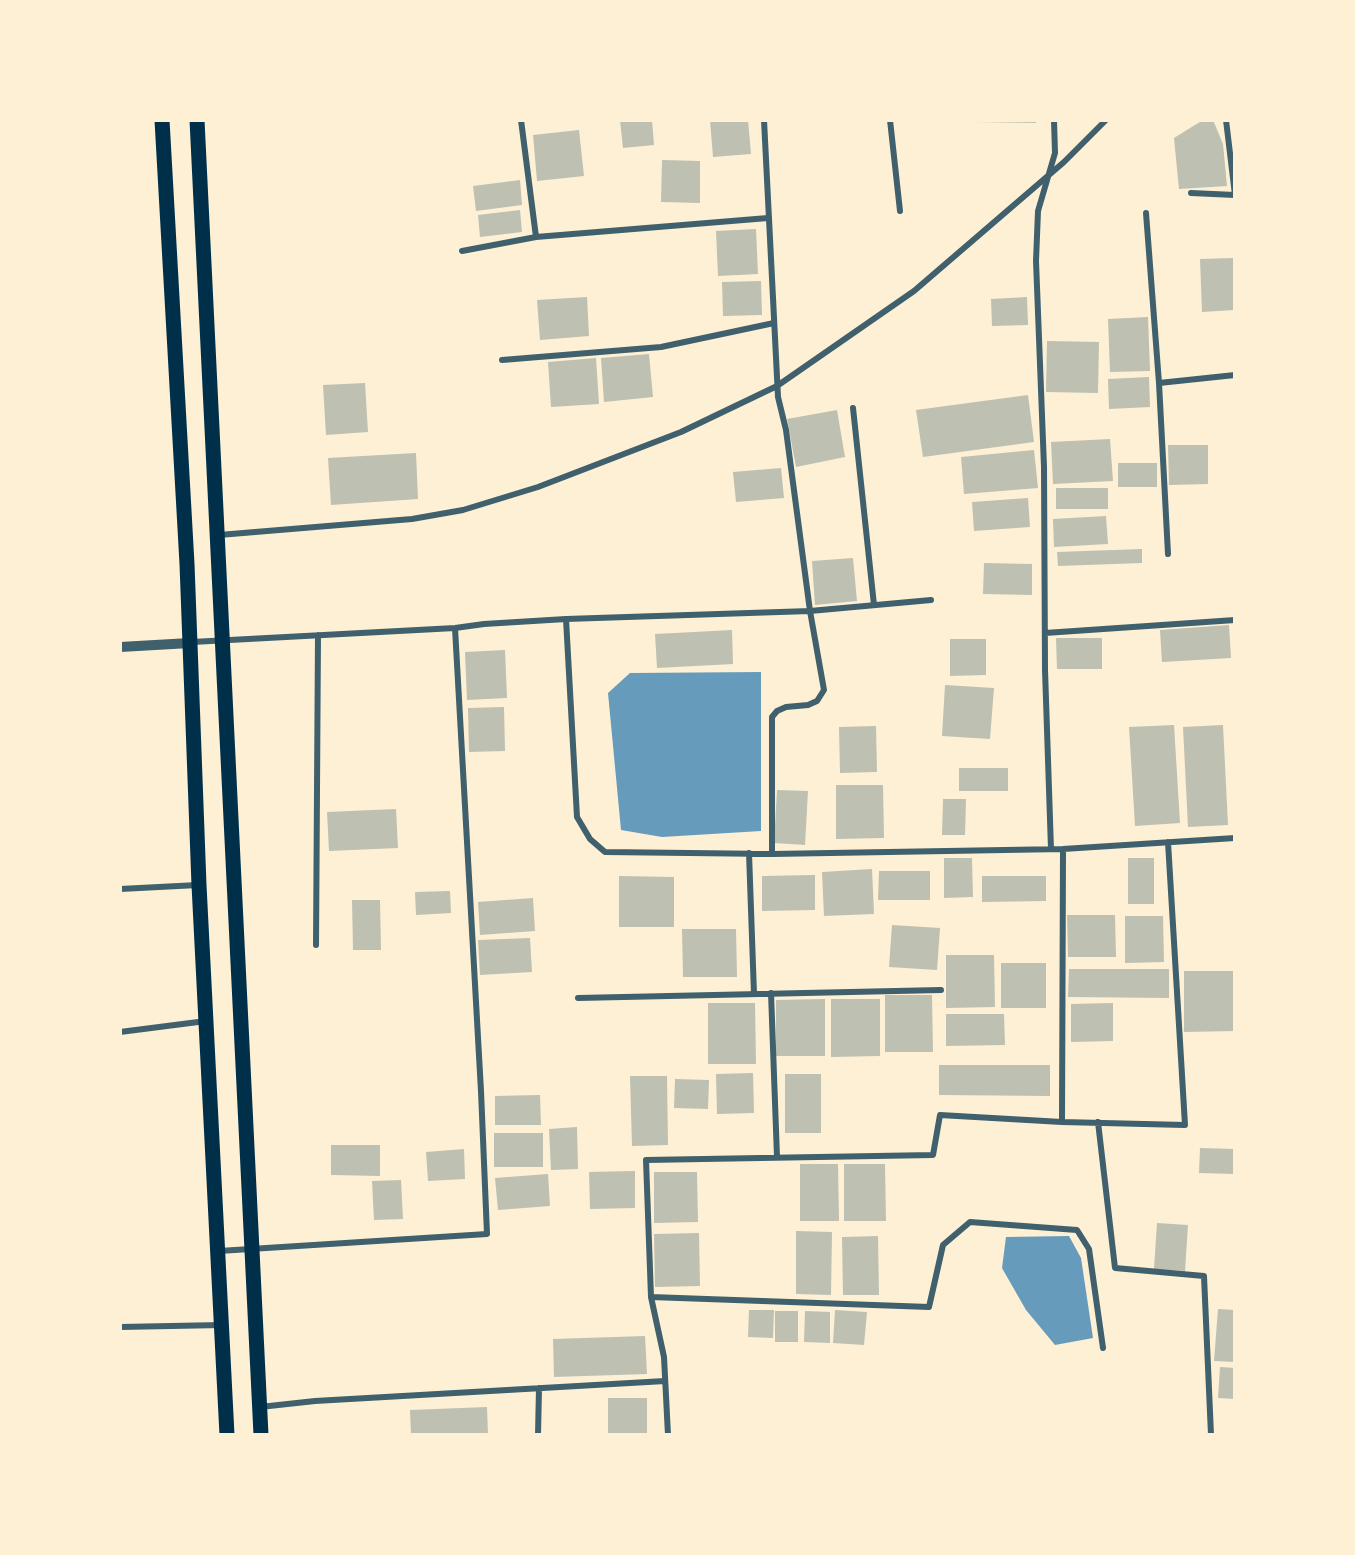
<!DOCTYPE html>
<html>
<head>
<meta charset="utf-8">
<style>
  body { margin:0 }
  #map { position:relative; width:1355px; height:1555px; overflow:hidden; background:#fdf0d5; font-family:"Varela Round",sans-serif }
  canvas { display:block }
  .frame { position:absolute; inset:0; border:122px solid #fdf0d5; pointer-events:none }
</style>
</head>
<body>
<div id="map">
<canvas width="1355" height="1555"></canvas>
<div class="frame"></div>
</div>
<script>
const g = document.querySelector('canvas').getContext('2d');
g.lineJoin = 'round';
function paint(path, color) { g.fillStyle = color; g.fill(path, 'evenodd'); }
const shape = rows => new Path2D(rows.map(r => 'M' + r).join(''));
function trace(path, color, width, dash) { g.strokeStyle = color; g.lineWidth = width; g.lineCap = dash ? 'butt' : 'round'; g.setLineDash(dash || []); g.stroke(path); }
const water = shape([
  [761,672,761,831,662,837,621,830,608,693,630,673],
  [1069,1236,1081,1258,1093,1338,1055,1345,1026,1310,1002,1268,1006,1237]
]);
const building = shape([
  [620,120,652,120,654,145,623,148],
  [710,120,748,120,751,154,713,157],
  [975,120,1036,120,1036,123,975,122],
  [1203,120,1213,120,1223,144,1227,186,1179,189,1174,138],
  [579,130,584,176,537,181,533,135],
  [662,160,700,161,700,203,661,202],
  [520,180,522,205,476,211,473,186],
  [520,210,522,232,480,237,478,215],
  [756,229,758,274,718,276,716,231],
  [1233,258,1234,310,1202,312,1200,259],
  [761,281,762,315,723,316,722,282],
  [587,297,589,336,540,340,537,300],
  [1027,297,1028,325,992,326,991,299],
  [1148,317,1150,371,1110,372,1108,319],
  [1047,341,1099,342,1098,393,1046,392],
  [649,354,653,397,604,402,601,358],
  [596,358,599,404,551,407,548,362],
  [1149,377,1150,407,1109,409,1108,379],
  [365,383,368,432,326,435,323,385],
  [1028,395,1034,442,923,457,916,410],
  [837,410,845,457,796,467,787,419],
  [1110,439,1113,481,1053,484,1051,442],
  [1168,445,1208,445,1208,484,1169,485],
  [1034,450,1038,488,964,494,961,457],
  [416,453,418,499,331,505,328,458],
  [1118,463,1157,463,1157,487,1118,487],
  [781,468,784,498,736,502,733,472],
  [1056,488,1108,488,1108,509,1056,509],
  [1028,498,1030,527,974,531,972,502],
  [1106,516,1108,544,1054,547,1053,519],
  [1142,549,1142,563,1058,566,1057,552],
  [853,558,857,601,815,605,812,561],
  [984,563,1032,564,1032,595,983,594],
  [1229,625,1231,658,1162,662,1160,630],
  [732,630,733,664,657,668,655,634],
  [1056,638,1102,638,1102,669,1057,669],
  [950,639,986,639,986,675,950,676],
  [505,650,507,698,467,700,465,652],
  [945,685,994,688,990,739,942,736],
  [504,707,505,751,469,752,468,708],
  [1174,725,1180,823,1135,826,1129,727],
  [1223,725,1228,825,1188,827,1183,727],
  [876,726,877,772,840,773,839,727],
  [959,768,1008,768,1008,791,959,791],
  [836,785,883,785,884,838,836,839],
  [777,790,808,791,805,845,774,843],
  [943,799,966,799,965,835,942,835],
  [396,809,398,848,329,851,327,812],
  [944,858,972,858,973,897,944,898],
  [1128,858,1154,858,1154,904,1128,904],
  [872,869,874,914,824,916,822,872],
  [879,871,930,871,930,900,878,900],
  [815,875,815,910,762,911,762,876],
  [619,876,674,877,674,927,619,927],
  [982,876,1046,876,1046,901,982,902],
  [450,891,451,913,416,915,415,892],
  [533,898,535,931,480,935,478,902],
  [352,900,380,900,381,950,353,950],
  [1067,915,1115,915,1116,957,1068,957],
  [1125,916,1163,916,1164,962,1125,963],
  [892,925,940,928,937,970,889,967],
  [682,929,736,929,737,977,683,977],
  [530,938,532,972,480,975,478,940],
  [946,955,994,955,995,1007,946,1008],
  [1001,963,1046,963,1046,1008,1001,1008],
  [1069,969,1169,969,1169,998,1068,997],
  [1184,971,1235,971,1235,1031,1184,1032],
  [885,995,932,995,933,1052,885,1052],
  [825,999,825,1056,776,1056,776,1000],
  [831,999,880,999,880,1056,831,1057],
  [708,1003,755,1003,756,1064,708,1064],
  [1113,1003,1113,1041,1071,1042,1071,1004],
  [946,1014,1004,1014,1005,1045,946,1046],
  [939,1065,1050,1065,1050,1096,939,1095],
  [753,1073,754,1113,717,1114,716,1074],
  [785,1074,821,1074,821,1133,785,1133],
  [630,1076,667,1076,668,1145,632,1146],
  [675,1079,709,1080,708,1109,674,1108],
  [540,1095,541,1125,495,1125,495,1096],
  [577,1127,578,1169,551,1170,549,1129],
  [494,1133,543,1133,543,1167,494,1167],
  [331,1145,380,1145,380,1176,331,1175],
  [1200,1148,1235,1149,1235,1174,1199,1173],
  [464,1149,465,1179,428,1181,426,1152],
  [800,1164,838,1164,839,1221,800,1221],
  [844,1164,885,1164,886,1221,844,1221],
  [635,1171,635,1208,590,1209,589,1172],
  [654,1172,697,1172,698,1222,654,1223],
  [548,1174,550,1206,498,1210,495,1178],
  [401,1180,403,1219,374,1220,372,1181],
  [1157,1223,1188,1225,1185,1271,1154,1269],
  [796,1231,832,1232,831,1295,796,1294],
  [699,1233,700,1286,655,1287,654,1234],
  [878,1236,879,1295,843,1295,842,1237],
  [1218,1309,1235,1310,1235,1362,1214,1361],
  [749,1310,774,1310,773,1338,748,1337],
  [835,1310,867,1312,864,1345,833,1343],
  [775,1311,798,1311,798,1342,775,1342],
  [805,1311,830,1312,830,1343,804,1342],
  [645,1336,647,1374,554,1377,553,1339],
  [1220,1367,1235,1368,1235,1399,1218,1398],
  [608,1398,647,1398,647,1435,608,1435],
  [487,1407,488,1435,411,1435,410,1410]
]);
const minor = shape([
  [521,120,536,237],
  [764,120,778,397,786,430,810,611,824,690,817,701,808,705,786,707,777,711,772,717,772,854],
  [890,120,900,211],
  [1226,120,1235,195],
  [1191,193,1235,195],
  [1146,213,1159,383,1168,554],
  [462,251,536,237,768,218],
  [502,360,661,347,774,323],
  [1159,383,1235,375],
  [853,408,874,605],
  [219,535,412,519,463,510,538,487,681,432,777,386,914,291,1064,162,1106,120],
  [566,619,577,817,590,839,605,852,772,854,1063,849,1235,838],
  [1045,633,1235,620],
  [192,642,455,628,484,624,566,619,810,611,931,600],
  [1051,849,1045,670,1044,467,1036,261,1038,211,1055,153,1054,120],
  [749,853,754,994],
  [120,889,198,885],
  [316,945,318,635],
  [771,993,777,1157],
  [578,998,941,990],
  [120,1032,206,1021],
  [1062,1122,1063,849],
  [1098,1122,1115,1268,1204,1276,1211,1435],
  [219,1251,487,1234,481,1091,455,628],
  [651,1297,929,1307,943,1245,970,1222,1077,1230,1089,1249,1103,1348],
  [120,1327,222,1325],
  [260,1407,315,1401,665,1381],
  [538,1435,539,1388],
  [668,1435,664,1357,651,1297,646,1160,933,1155,940,1115,1062,1122,1185,1125,1168,842]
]);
const tertiary = shape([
  [120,647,190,643]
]);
const primary = shape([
  [162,120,187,564,199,885,227,1435],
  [197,120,261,1435]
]);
paint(water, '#669bbc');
paint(building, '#bec0b2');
trace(minor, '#3f606c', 6);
trace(tertiary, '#3f606c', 10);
trace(primary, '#003049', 15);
</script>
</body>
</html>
